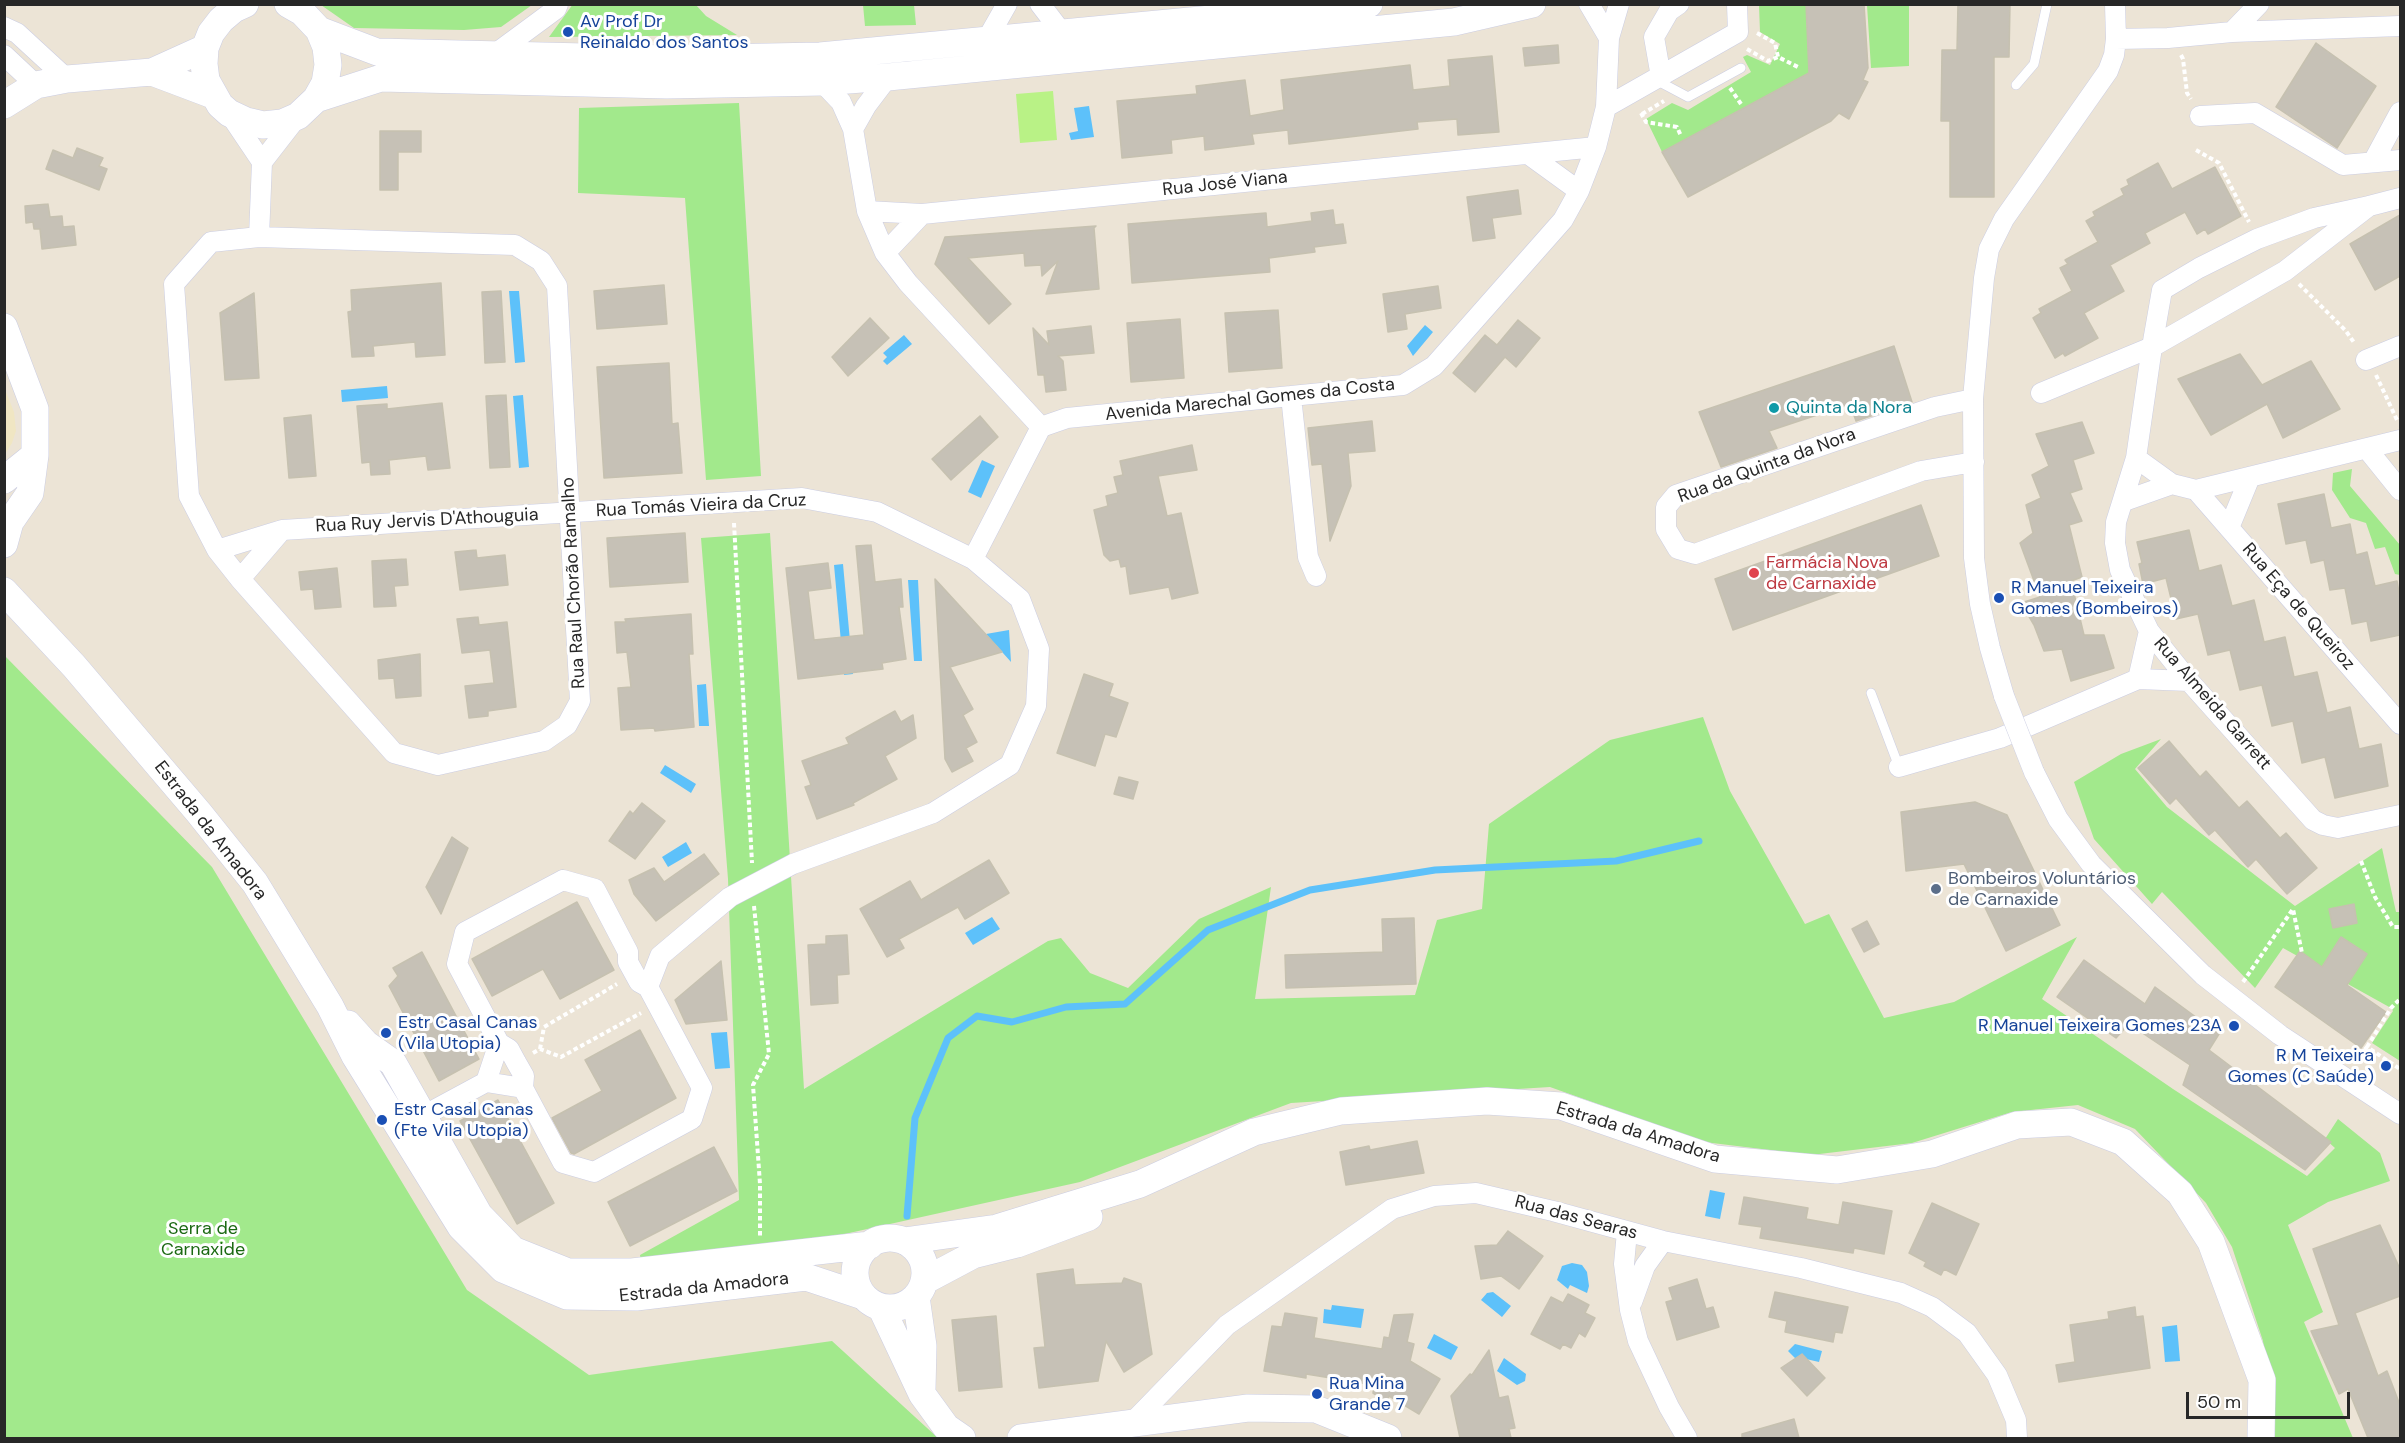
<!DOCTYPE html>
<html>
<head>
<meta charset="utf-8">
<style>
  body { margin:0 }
  #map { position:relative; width:2405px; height:1443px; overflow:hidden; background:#ece4d6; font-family:"DM Sans",sans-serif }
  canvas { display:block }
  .frame { position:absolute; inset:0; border:6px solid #272727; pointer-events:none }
  .scale { position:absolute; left:2186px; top:1392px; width:164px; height:27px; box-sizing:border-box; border:3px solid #272727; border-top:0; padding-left:8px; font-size:18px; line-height:21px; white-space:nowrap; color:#272727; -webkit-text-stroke:4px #fff; paint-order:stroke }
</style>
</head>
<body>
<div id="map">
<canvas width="2405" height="1443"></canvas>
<div class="frame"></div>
<div class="scale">50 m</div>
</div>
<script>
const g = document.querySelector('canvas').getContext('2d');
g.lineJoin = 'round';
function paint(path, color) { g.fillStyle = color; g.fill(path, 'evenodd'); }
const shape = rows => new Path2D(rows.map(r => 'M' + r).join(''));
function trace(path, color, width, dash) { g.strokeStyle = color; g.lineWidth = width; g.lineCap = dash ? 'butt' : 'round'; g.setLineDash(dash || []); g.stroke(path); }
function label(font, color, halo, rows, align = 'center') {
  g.font = font + ' "DM Sans",sans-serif'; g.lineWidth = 6; g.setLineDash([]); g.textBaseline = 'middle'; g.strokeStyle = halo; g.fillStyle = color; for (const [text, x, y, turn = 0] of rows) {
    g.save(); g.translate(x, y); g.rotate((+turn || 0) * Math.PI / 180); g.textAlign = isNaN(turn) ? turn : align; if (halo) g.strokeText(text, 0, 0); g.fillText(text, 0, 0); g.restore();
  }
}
const education = shape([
  [4,387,14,412,16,431,12,443,5,454]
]);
const green = shape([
  [573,4,696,5,706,16,737,35,549,37],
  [321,5,532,5,501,27,464,30,354,28],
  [863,5,914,5,916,25,865,26],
  [1759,5,1806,5,1809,73,1662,152,1646,119,1672,103,1688,110,1751,72,1743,57,1747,55,1770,65,1780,44,1760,32],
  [1867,5,1909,5,1909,66,1871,68],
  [739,103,761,476,706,480,685,198,578,193,579,108],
  [2352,469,2350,486,2400,545,2400,575,2395,574,2385,547,2375,549,2366,523,2350,518,2332,490,2333,473],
  [770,533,804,1089,1048,941,1061,938,1090,973,1128,988,1199,919,1271,887,1255,999,1415,995,1437,920,1482,909,1489,824,1610,740,1703,717,1730,791,1805,924,1829,914,1884,1018,1954,1002,2077,937,2042,999,2173,1089,2307,1176,2335,1148,2325,1139,2338,1119,2380,1153,2390,1181,2328,1202,2288,1225,2323,1312,2304,1322,2353,1438,2273,1438,2263,1341,2232,1247,2206,1203,2135,1129,2078,1105,2012,1112,1912,1143,1811,1155,1704,1142,1550,1087,1291,1103,1080,1182,813,1241,641,1261,640,1255,739,1200,728,879,701,538],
  [5,656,212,867,467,1290,589,1375,832,1341,938,1438,5,1438],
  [2161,739,2135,769,2167,807,2295,906,2382,848,2396,912,2400,912,2400,1061,2372,1043,2393,1011,2391,1008,2283,948,2255,988,2162,892,2152,904,2094,839,2074,782,2121,754]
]);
const pitch = shape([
  [1053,91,1057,140,1020,143,1016,94]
]);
const water = shape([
  [1089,106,1094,137,1071,140,1069,133,1078,131,1074,108],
  [509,291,519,291,525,362,515,363],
  [1425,325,1433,332,1413,356,1407,346],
  [904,335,912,344,887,365,883,361,887,357,883,353],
  [387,386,388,398,342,402,341,390],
  [523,395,529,467,519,468,513,396],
  [982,460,995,466,981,498,968,492],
  [843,564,853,674,844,675,834,565],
  [908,580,918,580,922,661,914,661],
  [1009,630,1011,662,986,634],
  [706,684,709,726,699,726,697,685],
  [665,765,696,784,691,793,660,773],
  [686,842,692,853,668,867,662,857],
  [992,917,1000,929,973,945,965,933],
  [727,1032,730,1068,715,1069,711,1033],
  [1710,1190,1725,1193,1720,1219,1705,1216],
  [1572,1263,1582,1265,1587,1272,1589,1286,1587,1293,1570,1285,1568,1289,1557,1280,1562,1266],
  [1493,1292,1511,1306,1502,1317,1481,1300,1487,1293],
  [1332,1305,1364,1309,1361,1328,1323,1323,1324,1309,1331,1310],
  [2177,1325,2180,1361,2165,1362,2162,1327],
  [1434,1334,1458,1347,1451,1360,1427,1348],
  [1795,1344,1822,1351,1819,1362,1806,1359,1801,1364,1788,1351],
  [1504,1358,1526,1374,1525,1381,1517,1385,1497,1371]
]);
const stream = shape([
  [907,1216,915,1118,948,1038,977,1016,1012,1022,1066,1007,1125,1004,1208,930,1310,890,1435,870,1616,861,1699,841]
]);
const building = shape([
  [1806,4,1864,4,1868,68,1863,80,1868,82,1849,119,1839,113,1831,121,1688,197,1662,152,1809,73,1806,4],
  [1958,4,2010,4,2009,57,1994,57,1994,197,1950,197,1950,121,1941,121,1942,50,1957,50,1958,4],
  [2316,43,2376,86,2337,148,2276,107,2316,43],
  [1558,45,1559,63,1525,66,1523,48,1558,45],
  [1492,56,1499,132,1458,135,1457,119,1417,122,1418,129,1289,144,1288,130,1252,134,1254,144,1205,150,1204,136,1171,140,1172,153,1122,158,1117,101,1197,94,1196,86,1245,80,1250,116,1284,110,1281,80,1410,65,1413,90,1450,86,1448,60,1492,56],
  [380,131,421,131,421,152,398,152,398,190,380,190,380,131],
  [77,148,103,158,99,166,107,169,99,190,46,169,53,150,73,158,77,148],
  [2158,163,2172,189,2215,167,2241,216,2208,234,2205,229,2197,234,2185,212,2145,233,2150,243,2110,265,2124,291,2084,313,2098,338,2065,356,2063,353,2055,358,2033,318,2041,313,2039,309,2072,291,2060,268,2068,264,2065,260,2098,242,2086,221,2095,216,2093,212,2124,195,2121,189,2129,185,2127,180,2158,163],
  [1518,190,1521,214,1492,218,1495,238,1473,241,1467,197,1518,190],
  [48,204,50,217,62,216,63,227,74,226,76,245,42,249,40,229,34,229,33,222,26,223,25,206,48,204],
  [1333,210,1335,225,1343,224,1346,243,1314,247,1315,252,1269,258,1270,272,1132,283,1128,224,1266,213,1267,227,1312,221,1311,213,1333,210],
  [2400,215,2400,276,2375,290,2350,244,2400,215],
  [1096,226,1094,228,1099,289,1046,294,1058,261,1042,276,1041,265,1025,266,1024,253,968,258,1011,304,989,324,935,264,945,237,1096,226],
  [441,283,445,355,416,357,415,342,373,346,374,356,352,357,348,312,352,311,351,290,441,283],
  [664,285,667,324,597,329,594,291,664,285],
  [1438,286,1441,308,1405,314,1407,329,1388,332,1383,294,1438,286],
  [501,291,505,362,485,363,482,292,501,291],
  [254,293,259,378,225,380,220,313,254,293],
  [1278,310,1282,368,1229,372,1225,313,1278,310],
  [870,318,889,338,848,376,832,357,870,318],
  [1180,319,1184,378,1131,382,1127,323,1180,319],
  [1518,320,1540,338,1516,367,1505,357,1475,392,1453,373,1485,335,1497,345,1518,320],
  [1091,326,1094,353,1058,356,1063,361,1066,390,1046,392,1044,375,1038,375,1033,328,1049,345,1047,331,1091,326],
  [1894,346,1912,402,1856,421,1850,404,1769,431,1777,448,1721,467,1699,412,1894,346],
  [2240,354,2262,385,2311,361,2340,409,2283,438,2267,404,2211,435,2178,379,2240,354],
  [669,363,672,424,678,423,682,473,604,478,597,367,669,363],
  [506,395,510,467,490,468,486,396,506,395],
  [442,403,450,468,428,470,426,456,389,460,390,474,371,475,370,462,362,463,357,406,387,404,387,409,442,403],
  [311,415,316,476,289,478,284,418,311,415],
  [980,416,998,437,951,480,932,459,980,416],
  [1372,421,1375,451,1348,453,1351,486,1330,541,1322,464,1312,465,1308,428,1372,421],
  [2082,422,2094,453,2073,460,2082,489,2070,493,2082,521,2069,525,2082,577,2071,581,2084,635,2104,635,2114,668,2071,681,2062,649,2044,651,2034,625,2021,603,2040,597,2020,543,2033,533,2026,505,2041,498,2032,475,2049,466,2036,434,2082,422],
  [1192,445,1197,470,1158,476,1167,516,1181,513,1198,593,1172,599,1169,587,1130,594,1126,566,1121,567,1119,559,1110,561,1104,555,1094,510,1108,506,1106,496,1118,493,1114,477,1123,475,1120,461,1192,445],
  [2324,494,2331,528,2350,524,2356,555,2367,552,2375,586,2397,581,2400,598,2400,635,2371,641,2367,621,2352,624,2345,588,2330,590,2324,560,2311,563,2306,540,2286,544,2278,504,2324,494],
  [1921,505,1939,556,1733,630,1715,579,1921,505],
  [2189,530,2199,571,2221,565,2232,606,2254,600,2264,642,2285,637,2294,677,2317,672,2327,713,2350,707,2359,749,2381,744,2388,786,2335,798,2325,757,2302,763,2293,721,2272,726,2262,685,2240,690,2230,650,2208,655,2198,614,2176,619,2166,578,2143,584,2139,564,2142,563,2137,542,2189,530],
  [685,533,688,582,610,587,607,538,685,533],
  [871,545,875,582,901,579,903,607,899,607,906,659,882,663,883,669,798,679,786,568,828,563,831,588,808,591,814,640,864,635,856,546,871,545],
  [476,550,477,558,505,555,508,585,460,590,455,552,476,550],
  [406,559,408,585,394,586,396,606,374,607,372,561,406,559],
  [337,568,341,607,315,609,313,589,301,590,299,572,337,568],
  [935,579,1002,652,950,667,973,709,963,715,977,742,966,748,973,761,952,772,945,759,935,579],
  [691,614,693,654,689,654,694,727,655,731,654,728,621,730,618,688,631,687,627,652,617,653,615,622,626,622,625,619,691,614],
  [478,617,479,625,507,622,516,707,488,711,488,716,469,718,465,686,494,683,490,650,462,653,457,619,478,617],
  [420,654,421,696,396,698,394,678,379,679,378,660,420,654],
  [1084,674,1113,684,1109,696,1128,703,1116,737,1105,734,1095,766,1057,753,1084,674],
  [895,711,901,722,913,715,916,738,885,756,897,779,853,803,854,805,817,819,805,787,811,785,802,761,849,744,846,738,895,711],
  [2169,741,2200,777,2206,771,2239,808,2247,801,2280,838,2286,833,2317,868,2287,894,2256,859,2248,867,2215,830,2209,835,2176,798,2170,804,2138,768,2169,741],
  [1119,777,1138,782,1133,799,1114,794,1119,777],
  [1975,802,2007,815,2060,925,2006,951,1964,864,1906,871,1901,812,1975,802],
  [642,803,665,821,635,859,609,841,630,811,633,814,642,803],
  [452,837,468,848,441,914,426,887,452,837],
  [704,854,719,874,656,921,634,894,629,880,654,868,664,882,704,854],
  [989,860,1009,893,965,919,958,907,899,939,904,948,887,957,860,909,910,881,921,900,989,860],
  [577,902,614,970,560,999,543,969,492,996,472,959,577,902],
  [2354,904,2357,923,2333,928,2329,909,2354,904],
  [1414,918,1416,984,1286,988,1285,955,1383,952,1382,919,1414,918],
  [1867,921,1879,944,1864,952,1852,929,1867,921],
  [847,935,849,974,837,975,838,1003,811,1005,808,945,826,944,826,936,847,935],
  [2341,937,2367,954,2347,985,2386,1012,2361,1048,2275,987,2300,951,2322,967,2341,937],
  [422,952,479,1059,439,1081,389,986,398,976,393,968,422,952],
  [2084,960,2145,1004,2155,987,2219,1034,2209,1050,2331,1142,2305,1170,2183,1085,2190,1065,2129,1024,2116,1038,2057,997,2084,960],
  [721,961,727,1020,686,1024,675,1000,721,961],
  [640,1030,676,1098,574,1154,571,1153,552,1118,602,1091,585,1060,640,1030],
  [498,1100,554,1203,517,1224,460,1121,498,1100],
  [1417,1141,1424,1173,1346,1185,1340,1152,1369,1146,1370,1150,1417,1141],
  [714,1147,737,1191,630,1246,608,1202,714,1147],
  [1744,1197,1808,1208,1806,1219,1839,1225,1843,1202,1892,1211,1884,1254,1854,1248,1853,1253,1760,1238,1762,1227,1739,1224,1744,1197],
  [1932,1203,1979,1224,1956,1275,1944,1269,1941,1275,1924,1266,1926,1262,1909,1253,1932,1203],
  [2380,1225,2400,1269,2400,1296,2355,1313,2378,1376,2387,1371,2400,1405,2400,1438,2368,1438,2348,1389,2339,1394,2311,1331,2339,1325,2313,1249,2380,1225],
  [1508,1231,1543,1256,1519,1289,1501,1276,1481,1279,1475,1246,1497,1245,1508,1231],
  [1073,1269,1075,1285,1122,1283,1124,1278,1141,1284,1152,1354,1124,1372,1106,1341,1098,1381,1039,1388,1034,1348,1045,1347,1037,1274,1073,1269],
  [1697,1279,1706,1309,1713,1307,1719,1327,1677,1340,1666,1302,1673,1300,1669,1288,1697,1279],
  [1775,1292,1848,1307,1842,1333,1835,1332,1833,1342,1785,1332,1787,1321,1769,1317,1775,1292],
  [1568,1294,1589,1305,1585,1313,1595,1318,1585,1337,1579,1333,1571,1348,1563,1344,1560,1349,1531,1334,1551,1297,1563,1303,1568,1294],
  [2135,1307,2136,1317,2143,1316,2150,1368,2059,1382,2056,1365,2075,1362,2070,1325,2109,1319,2108,1312,2135,1307],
  [1285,1313,1317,1318,1314,1338,1382,1349,1384,1337,1389,1338,1394,1315,1413,1314,1407,1342,1414,1344,1410,1361,1440,1379,1419,1414,1389,1396,1387,1402,1373,1393,1374,1385,1306,1374,1306,1378,1264,1371,1272,1326,1282,1327,1285,1313],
  [996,1316,1002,1387,959,1391,952,1320,996,1316],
  [1489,1350,1499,1398,1508,1396,1515,1428,1509,1429,1511,1438,1460,1438,1451,1396,1470,1374,1472,1375,1489,1350],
  [1802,1354,1825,1378,1807,1396,1781,1368,1802,1354],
  [1794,1419,1799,1438,1742,1438,1742,1434,1794,1419]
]);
const path = shape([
  [1757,33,1775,43,1778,57],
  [1747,49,1768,61,1778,57,1800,68],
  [2181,55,2183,59,2187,93,2191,99],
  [1730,88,1741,104],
  [1641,113,1646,122,1677,127,1681,136],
  [1642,114,1664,101],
  [2196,150,2219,163,2249,222],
  [2299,284,2346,331,2355,344],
  [2376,375,2397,420],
  [734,523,752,863],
  [2361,861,2375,897,2393,927,2400,927],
  [754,906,769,1054,753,1085,760,1184,760,1236],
  [2243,982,2293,909,2302,953],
  [2367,1047,2391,1008,2400,999],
  [540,1049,544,1027,617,984],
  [533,1053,540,1049,561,1057,641,1013],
  [2355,1057,2357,1059,2367,1047,2400,1069]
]);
const lane = shape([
  [1656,80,1688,97,1741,68],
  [2016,85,2034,64,2047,4],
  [1871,693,1899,767]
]);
const street = shape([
  [1040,4,1063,34],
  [1589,4,1609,38],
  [4,27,17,33,67,79],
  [2232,32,2259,4],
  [2116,39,2168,38,2232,32,2400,26],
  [986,41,1007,4],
  [495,54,556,9,558,4],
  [4,55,36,85],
  [1661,77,1654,37,1669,11,1679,4],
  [822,82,841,102,853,129,867,211,885,253,908,283,1041,427],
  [1606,107,1738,32,1737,4],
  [229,113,262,162,259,237],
  [2200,116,2255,113,2343,165,2400,160],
  [853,129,866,106,888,77],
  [1528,154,1579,191],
  [262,162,297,117],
  [2373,162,2400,112],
  [2369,206,2285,271,2152,347,2162,290,2199,268,2257,239,2314,218,2369,206],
  [2369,206,2400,198],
  [867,211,922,214,1596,147],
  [259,237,515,245,541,261,557,286,580,701,567,725,544,741,438,765,394,753,240,579,217,550,189,496,174,284,211,242,259,237],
  [885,253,922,214],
  [2152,347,2136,458,2172,484,2196,490,2400,440],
  [2366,360,2400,346],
  [2041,393,2152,347],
  [1291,396,1308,557,1316,576],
  [1973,399,1935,407,1676,495,1666,507,1666,529,1678,549,1695,554,1921,471,1974,462],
  [2367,449,2400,490],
  [2136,458,2116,522,2115,543,2120,570,2149,631,2189,681,2313,820,2323,825,2338,828,2400,815],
  [2196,490,2400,724],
  [2124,501,2172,484],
  [2229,528,2250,477],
  [217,550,282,530,802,498,877,512,973,559,1020,599,1039,649,1036,706,1010,765,933,813,793,864,730,897,660,956,648,987],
  [973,559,1041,427,1067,418,1403,385,1434,366,1563,220,1579,191,1596,147,1606,107,1609,38,1619,4],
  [240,579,282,530],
  [2138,679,2149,631],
  [2004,696,1990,648,1980,604,1974,558,1973,399,1984,278,1989,249,2004,219,2108,71,2114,55,2116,39,2115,4],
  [1899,767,2000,738,2138,679,2189,681],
  [2034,772,2058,819,2091,864,2203,975,2280,1035,2400,1114],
  [563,880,595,889,628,952,628,962,639,982,648,987,702,1088,692,1119,594,1172,563,1163,523,1088,524,1076,516,1062,509,1049,499,1043,457,964,465,932,563,880],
  [486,1082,499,1043],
  [409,1114,423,1116,486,1082,523,1088],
  [1627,1232,1624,1264,1630,1310,1638,1341,1669,1407,1687,1438],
  [1632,1302,1645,1266,1663,1241],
  [1130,1425,1227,1325,1392,1209,1434,1196,1476,1193,1553,1211,1663,1241,1801,1268,1901,1293,1932,1307,1967,1333,1997,1375,2016,1420,2017,1438]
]);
const secondary = shape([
  [245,4,234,9,221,20,211,33,205,48,204,64,206,80,220,105,229,113,246,121,263,125,282,123,298,116,316,99,325,83,328,65,326,47,319,30,302,12,288,4],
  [319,30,377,52,667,59,820,56,1369,4],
  [152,72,213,95],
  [316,99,381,78,667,85,822,82,888,77,1454,22,1532,4],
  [4,105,36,85,67,79,152,72,205,48],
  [4,327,35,409,35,455,30,493,10,522,4,544],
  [4,480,35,455],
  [4,591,74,666,199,813,255,883,330,1006,355,1056,461,1227,503,1269,567,1296,636,1297,806,1277,863,1296],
  [348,1024,366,1044,393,1063,479,1215,513,1250,568,1272,632,1272,870,1245],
  '855 1273a35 35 0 1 1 70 0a35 35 0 1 1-70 0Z',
  [904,1241,997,1228,1140,1184,1254,1132,1341,1111,1487,1101,1561,1106,1715,1159,1837,1170,1932,1154,2017,1125,2071,1122,2123,1142,2180,1193,2211,1242,2262,1380,2261,1438],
  [924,1281,973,1255,1017,1244,1089,1217],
  [916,1297,923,1346,922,1389],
  [881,1307,922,1394,946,1427,962,1438],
  [1021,1438,1248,1408,1316,1409,1388,1438]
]);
const streetBridge = shape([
  [2004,696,2034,772]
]);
const markers = [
  [568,32,6,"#1a4fb4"],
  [1774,408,6,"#0f9aa8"],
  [1754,573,6,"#e0444e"],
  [1999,598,6,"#1a4fb4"],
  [1936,889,6,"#5c6f8a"],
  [2234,1026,6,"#1a4fb4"],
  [386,1033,6,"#1a4fb4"],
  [2386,1066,6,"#1a4fb4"],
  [382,1120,6,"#1a4fb4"],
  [1317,1394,6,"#1a4fb4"]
];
const transitNames = [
  ["Av Prof Dr",580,22],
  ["Reinaldo dos Santos",580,43],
  ["R Manuel Teixeira",2011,588],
  ["Gomes (Bombeiros)",2011,609],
  ["Estr Casal Canas",398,1023],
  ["(Vila Utopia)",398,1044],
  ["R Manuel Teixeira Gomes 23A",2222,1026,"right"],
  ["R M Teixeira",2374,1056,"right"],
  ["Gomes (C Saúde)",2374,1077,"right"],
  ["Estr Casal Canas",394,1110],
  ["(Fte Vila Utopia)",394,1131],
  ["Rua Mina",1329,1384],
  ["Grande 7",1329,1405]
];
const streetNames = [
  ["Rua José Viana",1225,184,-6],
  ["Avenida Marechal Gomes da Costa",1250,400,-6],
  ["Rua da Quinta da Nora",1767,466,-20],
  ["Rua Tomás Vieira da Cruz",701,506,-3],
  ["Rua Ruy Jervis D'Athouguia",427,521,-3],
  ["Rua Raul Chorão Ramalho",574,583,-93],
  ["Rua Eça de Queiroz",2298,607,49],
  ["Rua Almeida Garrett",2212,704,49],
  ["Estrada da Amadora",210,831,52],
  ["Estrada da Amadora",1638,1133,17],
  ["Rua das Searas",1576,1218,15],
  ["Estrada da Amadora",704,1288,-6]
];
const cultureNames = [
  ["Quinta da Nora",1786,408]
];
const healthNames = [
  ["Farmácia Nova",1766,563],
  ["de Carnaxide",1766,584]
];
const serviceNames = [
  ["Bombeiros Voluntários",1948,879],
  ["de Carnaxide",1948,900]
];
const parkNames = [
  ["Serra de",203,1229],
  ["Carnaxide",203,1250]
];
paint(education, '#f0e6c3');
paint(green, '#a2e98c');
paint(pitch, '#b9f286');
paint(water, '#5dc1fa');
trace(stream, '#5dc1fa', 7);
paint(building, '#c6c1b6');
trace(building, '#c6c1b0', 1.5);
trace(lane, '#cbcde2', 10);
trace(street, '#cbcde2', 21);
trace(secondary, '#cbcde2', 28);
trace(path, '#fff', 4, [4.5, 3]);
trace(lane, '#fff', 9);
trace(street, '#fff', 20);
trace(secondary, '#fff', 27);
trace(streetBridge, '#cbcde2', 21, []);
trace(streetBridge, '#fff', 20);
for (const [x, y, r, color] of markers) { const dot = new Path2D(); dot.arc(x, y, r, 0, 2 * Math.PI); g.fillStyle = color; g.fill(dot); trace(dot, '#fff', 2); }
label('18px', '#164399', '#fff', transitNames, 'left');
label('18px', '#272727', '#fff', streetNames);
label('18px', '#0d838f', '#fff', cultureNames, 'left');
label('18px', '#be3a42', '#fff', healthNames, 'left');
label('18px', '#4e5e75', '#fff', serviceNames, 'left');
label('18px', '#1b6912', '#fff', parkNames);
</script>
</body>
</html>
